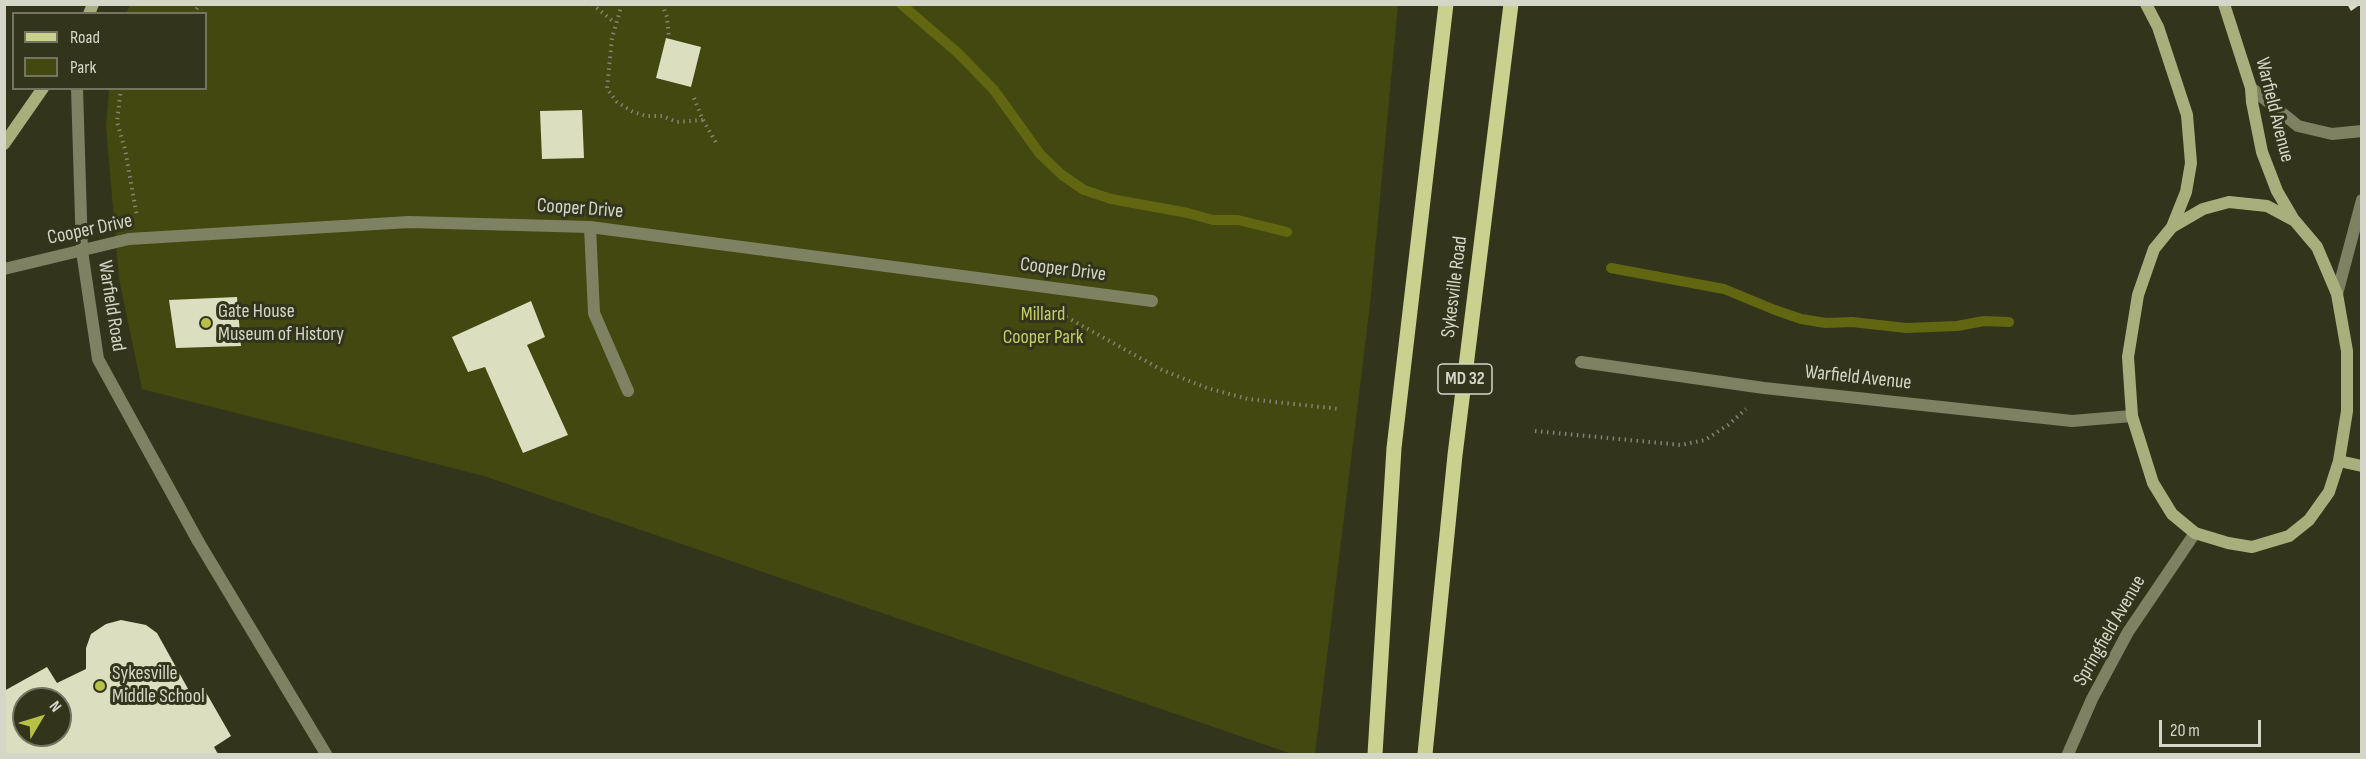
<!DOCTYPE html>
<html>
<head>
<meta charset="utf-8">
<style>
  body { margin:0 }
  #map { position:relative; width:2366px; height:759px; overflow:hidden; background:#32351c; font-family:"Sofia Sans Condensed",sans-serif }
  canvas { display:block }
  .frame { position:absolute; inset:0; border:6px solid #d4d6c7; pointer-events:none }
  .legend { position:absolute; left:12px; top:12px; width:195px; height:78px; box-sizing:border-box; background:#32351c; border:2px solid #737560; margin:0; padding:8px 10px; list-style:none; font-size:18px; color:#d4d6c7 }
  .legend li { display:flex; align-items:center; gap:12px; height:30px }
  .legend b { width:30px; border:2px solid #737560 }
  .north { position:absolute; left:12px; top:687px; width:60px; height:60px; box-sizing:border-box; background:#32351c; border:2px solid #737560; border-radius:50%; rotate:52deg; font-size:16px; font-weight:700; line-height:24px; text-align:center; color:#d4d6c7 }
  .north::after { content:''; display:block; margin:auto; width:21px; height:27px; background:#b8c147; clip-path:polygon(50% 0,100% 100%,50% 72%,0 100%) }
  .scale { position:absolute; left:2159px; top:720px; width:102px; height:27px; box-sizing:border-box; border:3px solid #d4d6c7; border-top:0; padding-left:8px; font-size:18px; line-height:21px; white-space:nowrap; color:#d4d6c7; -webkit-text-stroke:4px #32351c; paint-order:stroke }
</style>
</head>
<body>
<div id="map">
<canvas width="2366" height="759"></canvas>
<div class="frame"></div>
<ul class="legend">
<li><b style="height:8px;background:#cad18f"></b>Road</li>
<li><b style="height:16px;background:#434710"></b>Park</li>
</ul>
<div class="north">N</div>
<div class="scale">20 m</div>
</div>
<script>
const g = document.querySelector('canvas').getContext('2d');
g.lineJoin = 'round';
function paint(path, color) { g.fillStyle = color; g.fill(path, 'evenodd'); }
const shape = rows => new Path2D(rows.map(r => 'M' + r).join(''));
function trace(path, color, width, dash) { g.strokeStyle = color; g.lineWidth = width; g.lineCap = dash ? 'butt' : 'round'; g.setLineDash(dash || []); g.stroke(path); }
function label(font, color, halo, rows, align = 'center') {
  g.font = font + ' "Sofia Sans Condensed",sans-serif'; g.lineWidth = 6; g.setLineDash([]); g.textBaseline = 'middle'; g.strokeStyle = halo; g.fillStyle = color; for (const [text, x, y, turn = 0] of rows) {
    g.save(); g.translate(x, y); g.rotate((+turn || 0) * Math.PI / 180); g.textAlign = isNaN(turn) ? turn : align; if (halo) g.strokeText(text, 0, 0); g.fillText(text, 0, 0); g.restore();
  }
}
const green = shape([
  [130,5,1398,5,1370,305,1315,754,1292,754,484,476,142,389,119,279,106,127,109,89,206,88,206,14,126,13]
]);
const stream = shape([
  [901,4,958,53,994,90,1040,154,1062,175,1084,190,1111,199,1188,213,1213,220,1238,220,1287,232],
  [1611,268,1724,289,1775,310,1801,319,1826,323,1852,322,1906,328,1957,326,1984,321,2009,322]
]);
const building = shape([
  [2347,4,2361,4,2351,11],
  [666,38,701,47,691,87,656,78],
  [582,110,584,158,542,159,540,111],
  [237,297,241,346,176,348,169,300],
  [531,301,545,337,527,345,568,435,523,453,485,367,468,372,452,337],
  [121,620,146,625,157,633,192,696,204,689,231,736,214,747,218,754,5,754,4,691,47,667,57,683,86,669,86,648,91,634,106,624],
  [24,699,60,699,60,735,24,735]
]);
const path = shape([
  [592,4,615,23],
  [622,4,612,38,607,89,617,102,633,112,646,116,662,116,677,122,703,120,693,96],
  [662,4,667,17,669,38],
  [193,14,200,4],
  [121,88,117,122,125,149,137,217],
  [703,120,718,146],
  [1061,314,1160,369,1207,388,1248,399,1340,409],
  [1535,431,1681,445,1705,440,1728,425,1746,409]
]);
const lane = shape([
  [2251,88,2298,126,2332,134,2362,131],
  [590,227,594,313,628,391],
  [198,541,326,754]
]);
const street = shape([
  [77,88,82,251,98,359,198,541],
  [4,269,129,239,409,222,590,227,1152,301],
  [2337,294,2362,200],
  [1581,362,1764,388,2072,421,2132,416],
  [2068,754,2092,699,2128,632,2195,533]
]);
const secondary = shape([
  [2146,4,2158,27,2187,115,2191,163,2186,192,2172,227],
  [2224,4,2251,88,2252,102,2262,152,2277,191,2294,220],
  [89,14,93,4],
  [4,144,43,88],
  [2229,202,2267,206,2295,221,2317,247,2337,294,2347,351,2347,411,2339,461,2329,492,2309,520,2289,536,2252,547,2228,543,2195,533,2172,514,2153,483,2132,416,2128,357,2138,295,2154,249,2172,227,2203,209,2229,202],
  [2339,461,2362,466]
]);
const primary = shape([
  [1375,754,1394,448,1446,4],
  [1425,754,1455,455,1511,4]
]);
const markers = [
  [206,323,6,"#b8c147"],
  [100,686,6,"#b8c147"]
];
const shields = [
  [1465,379,54]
];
const shieldNames = [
  ["MD 32",1465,379]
];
const streetNames = [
  ["Warfield Avenue",2274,110,76],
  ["Cooper Drive",580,209,4],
  ["Cooper Drive",90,230,-12],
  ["Cooper Drive",1063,270,7],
  ["Sykesville Road",1455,287,-83],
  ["Warfield Road",111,306,81],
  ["Warfield Avenue",1858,378,6],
  ["Springfield Avenue",2110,631,-60]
];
const poiNames = [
  ["Gate House",218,312],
  ["Museum of History",218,335],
  ["Sykesville",112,674],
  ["Middle School",112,697]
];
const parkNames = [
  ["Millard",1043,315],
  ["Cooper Park",1043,338]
];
paint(green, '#434710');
trace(stream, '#616610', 10);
paint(building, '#dbdfc0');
trace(path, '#828470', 4, [1.5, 4.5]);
trace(lane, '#7e8262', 12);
trace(street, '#7e8262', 12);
trace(secondary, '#a9af7c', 12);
trace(primary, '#cad18f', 15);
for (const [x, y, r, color] of markers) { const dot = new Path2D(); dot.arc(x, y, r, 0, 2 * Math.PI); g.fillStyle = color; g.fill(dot); trace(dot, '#32351c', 2); }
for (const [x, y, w] of shields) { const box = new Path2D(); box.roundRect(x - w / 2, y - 15, w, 30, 4.5); g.fillStyle = '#32351c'; g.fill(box); trace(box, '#d4d6c7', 1.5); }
label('bold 18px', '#d4d6c7', null, shieldNames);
label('20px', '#d4d6c7', '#32351c', streetNames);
label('20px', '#d4d6c7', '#32351c', poiNames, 'left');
label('20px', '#c5ce62', '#32351c', parkNames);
</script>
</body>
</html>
